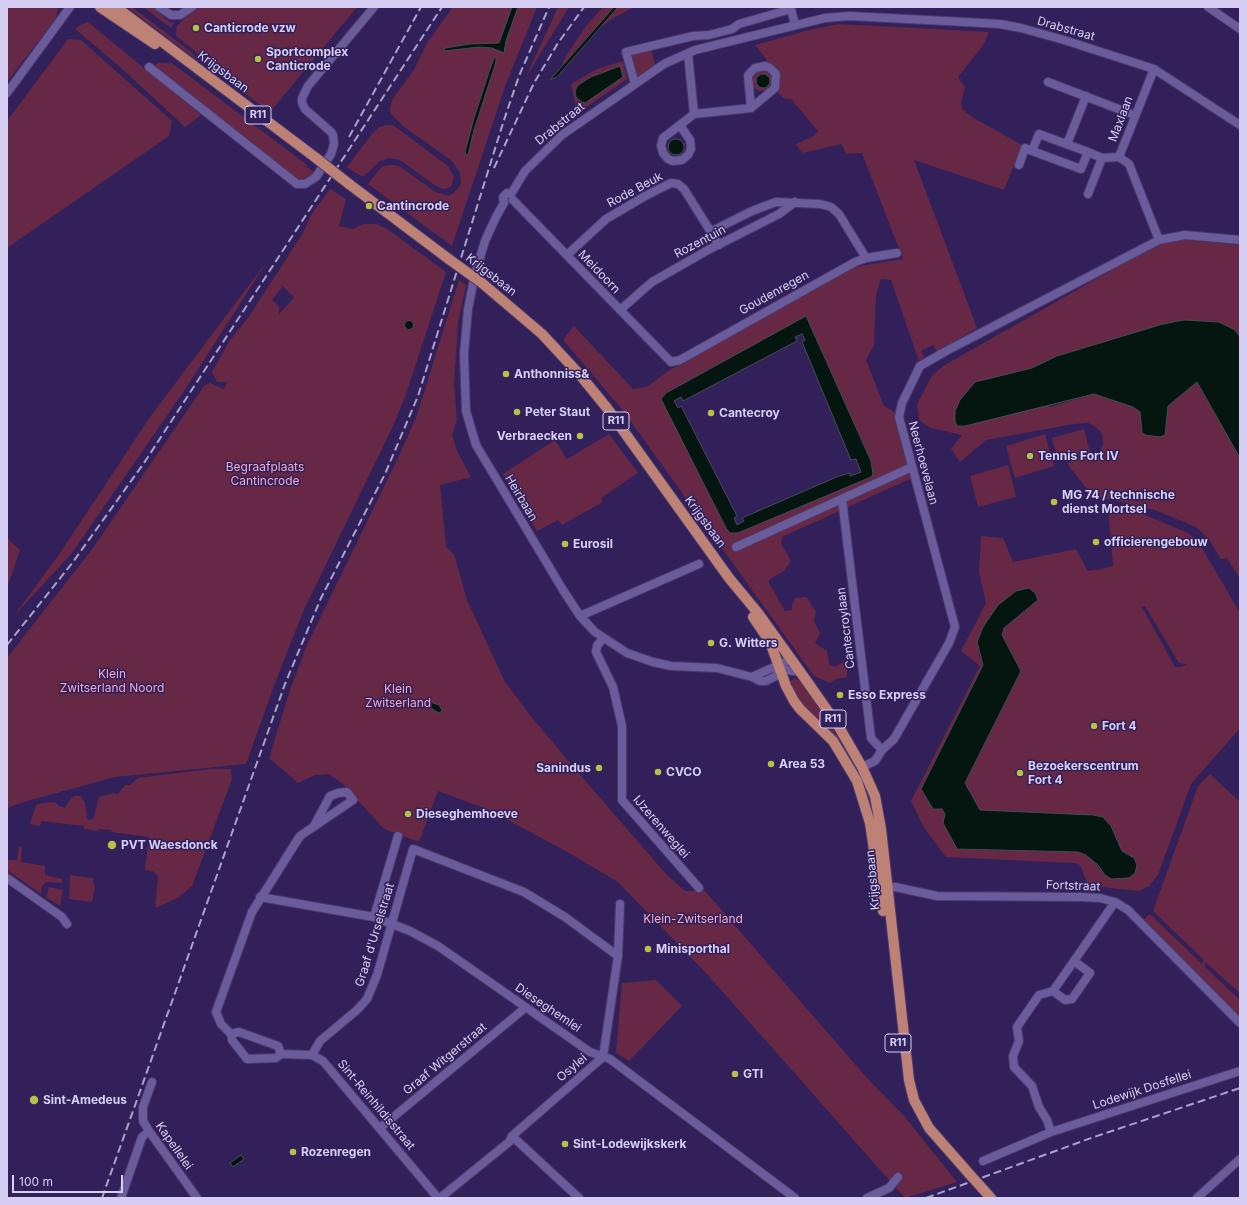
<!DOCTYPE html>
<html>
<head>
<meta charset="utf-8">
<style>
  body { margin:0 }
  #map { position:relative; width:1247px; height:1205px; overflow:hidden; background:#312059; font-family:Inter,sans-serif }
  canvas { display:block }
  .frame { position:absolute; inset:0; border:8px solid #d6cff3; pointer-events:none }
  .scale { position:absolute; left:12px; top:1175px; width:111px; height:18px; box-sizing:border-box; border:2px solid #d6cff3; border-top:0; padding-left:5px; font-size:12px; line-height:14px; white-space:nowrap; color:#d6cff3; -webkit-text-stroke:3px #312059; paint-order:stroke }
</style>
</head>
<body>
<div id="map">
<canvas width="1247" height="1205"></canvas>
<div class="frame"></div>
<div class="scale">100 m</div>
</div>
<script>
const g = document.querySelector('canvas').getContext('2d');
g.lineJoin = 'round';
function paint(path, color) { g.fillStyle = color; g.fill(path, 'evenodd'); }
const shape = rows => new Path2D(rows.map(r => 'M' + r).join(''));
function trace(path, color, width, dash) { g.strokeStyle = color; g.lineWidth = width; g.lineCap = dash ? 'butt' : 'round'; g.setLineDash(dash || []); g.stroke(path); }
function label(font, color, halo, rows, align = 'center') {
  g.font = font + ' Inter,sans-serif'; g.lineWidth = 3; g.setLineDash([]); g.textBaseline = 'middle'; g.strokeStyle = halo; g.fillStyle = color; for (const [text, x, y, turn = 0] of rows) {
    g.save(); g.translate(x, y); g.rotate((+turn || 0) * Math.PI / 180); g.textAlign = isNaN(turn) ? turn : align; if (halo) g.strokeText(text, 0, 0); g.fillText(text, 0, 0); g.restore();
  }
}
const green = shape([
  [7,7,58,7,56,18,7,82],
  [127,7,132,7,191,52,198,61],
  [143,7,153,7,169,22,174,23,173,25,171,28],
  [187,7,357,7,270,112,215,71,194,50,176,36,177,26,191,12],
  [453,7,537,7,504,89,452,246,368,184,378,171,383,166,390,165,399,166,434,191,445,195,448,196,454,193,461,184,460,173,452,161,403,126,392,115,390,110,392,100,414,70,427,43],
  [558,7,569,7,525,79],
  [603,7,634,7,612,19,587,37,563,65,563,61,586,26],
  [88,22,201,115,185,127,120,67,75,29,80,25],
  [839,24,989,32,984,44,958,77,965,87,961,103,963,110,972,117,1022,145,1004,190,914,160,977,328,937,351,933,345,921,351,924,358,919,361,891,280,881,279,876,295,874,345,866,360,884,406,894,412,912,478,782,537,781,544,789,557,790,562,785,570,769,580,769,583,785,611,792,610,792,604,796,598,806,597,810,601,812,607,816,611,814,621,820,633,815,643,827,651,829,664,835,667,848,659,847,677,836,679,830,683,814,676,621,408,563,340,574,326,633,389,647,387,668,371,854,267,903,259,862,153,846,154,842,144,802,153,796,144,814,136,818,131,791,99,785,99,776,91,779,84,764,64,767,60,755,45,809,30],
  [806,316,871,461,871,477,738,533,730,533,726,528,661,399,666,393],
  [68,39,81,40,172,121,169,136,7,248,7,121],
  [651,49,655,65,641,75,637,75,634,72,631,56,633,53],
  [623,61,627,79,579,112,576,107,571,84,597,69],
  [159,63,172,63,307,165,306,166,315,173,308,179,299,180,295,177,153,66],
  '751 80a11 11 0 1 1 22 0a11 11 0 1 1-22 0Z',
  [386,125,393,125,448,166,454,177,451,187,444,189,436,186,400,160,389,158,380,161,364,176,359,175,347,167,372,134,379,127],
  [330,189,346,199,339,226,353,229,364,224,376,224,386,228,446,272,405,397,392,428,303,612,275,683,246,764,115,777,27,801,7,808,7,658,93,548,204,386,210,383,224,389,227,382,217,382,212,372,230,340,248,318,303,233,311,215],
  [283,286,294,298,279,314,279,306,272,300],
  [1175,239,1240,245,1240,337,1235,330,1219,322,1184,320,1163,324,1057,356,1032,368,1013,373,1050,407,1094,394,1133,407,1140,412,1142,432,1165,434,1168,406,1197,382,1240,458,1240,579,1227,558,1221,559,1208,538,1196,527,1155,510,1095,496,1087,489,1068,465,1071,460,1099,453,1103,445,1102,434,1096,427,1088,423,1074,424,986,440,960,462,951,449,962,435,931,428,919,420,917,404,932,376,943,366,1142,253],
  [268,260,186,388,72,553,13,617,58,556,150,417],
  [459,280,466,285,458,323,454,384,457,419,452,435,457,451,471,477,440,485,446,547,454,554,467,600,505,682,530,715,575,769,666,874,685,891,705,891,866,1077,905,1117,957,1182,905,1198,706,973,618,882,564,850,487,809,438,791,419,842,384,829,343,784,329,774,315,775,298,783,269,758,290,690,307,645,398,458,417,415],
  [1084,429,1090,453,1058,461,1052,438],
  [609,434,638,473,601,498,603,502,562,525,558,520,537,531,503,474,555,440,567,459],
  [1045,434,1054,466,1015,478,1006,446],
  [1008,465,1016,497,978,507,970,476],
  [1108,507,1122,508,1138,512,1188,533,1198,541,1240,613,1240,728,1191,784,1158,875,1149,886,1139,891,1091,886,1088,885,1080,865,1075,863,946,857,924,828,911,801,980,666,961,651,986,603,979,572,981,536,1003,538,1013,562,1076,549,1088,571,1101,569,1113,566],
  [1038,600,1004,628,1002,635,1004,642,1021,672,965,783,980,810,1093,815,1113,830,1117,843,1122,851,1128,854,1104,874,1093,861,1086,855,1078,852,957,849,942,809,921,789,983,665,978,651,979,635,983,627,998,605],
  [1145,606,1179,663,1187,664,1182,667,1175,667,1142,607],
  [7,538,20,550,7,588],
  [794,678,800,681,825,716,862,774,875,808,877,836,872,808,859,775,845,750,828,732,801,707,789,683],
  [211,769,231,769,232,779,192,886,179,897,158,907,155,907,158,876,153,871,145,870,149,837,111,832,112,830,99,829,98,831,84,829,84,826,41,821,40,826,30,824,36,805,44,803,55,802,59,806,65,808,71,798,75,796,80,796,85,802,87,819,90,820,93,819,99,797,114,793,118,794,125,785,130,785,138,778],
  [1210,774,1240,802,1240,993,1206,963,1204,966,1240,1000,1240,1019,1143,920,1150,914,1202,964,1204,960,1153,911,1198,786],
  [19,846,22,847,21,862,45,866,45,875,62,879,62,883,46,882,42,886,41,894,7,870,7,860,17,860],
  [70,875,93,878,93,883,95,886,92,902,69,899],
  [49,887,63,890,60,906,46,897],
  [656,980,682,1006,629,1061,616,1053,622,983]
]);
const water = shape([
  [512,7,518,7,506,41,504,53,492,48,479,47,444,51,445,48,470,44,499,43,512,7],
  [614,7,618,7,557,77,550,80,614,7],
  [496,57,496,62,474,130,468,155,466,155,465,152,474,118,489,72,494,58,496,57],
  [620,66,623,77,585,103,580,101,576,97,575,91,578,85,591,77,620,66],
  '756 81a7 7 0 1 1 14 0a7 7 0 1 1-14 0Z',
  '668 147a8 8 0 1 1 16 0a8 8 0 1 1-16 0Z',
  [806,316,871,461,873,474,871,477,738,533,730,533,726,528,661,399,666,393,806,316],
  [802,334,805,340,802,342,851,460,856,459,861,472,850,476,850,473,839,476,742,518,744,521,737,525,734,518,737,516,681,406,678,408,674,401,681,397,683,401,797,341,795,337,802,334],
  [1184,320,1219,322,1235,330,1240,337,1240,458,1197,382,1168,406,1165,435,1160,437,1145,435,1142,432,1140,412,1133,407,1094,394,965,426,957,426,955,421,955,411,960,400,975,382,1032,368,1057,356,1163,324,1184,320],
  '404.5 325a4.5 4.5 0 1 1 9 0a4.5 4.5 0 1 1-9 0Z',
  [1029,588,1035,593,1038,600,1004,628,1002,635,1021,671,965,783,980,810,1093,815,1103,817,1111,826,1122,851,1134,858,1137,865,1135,873,1129,878,1111,879,1104,874,1099,866,1086,855,1078,852,957,849,943,823,945,814,942,809,933,809,921,789,983,665,977,642,983,627,998,605,1016,591,1029,588],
  [430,702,439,705,442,710,440,713,435,711,430,707,430,702],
  [241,1155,244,1159,233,1167,230,1163,241,1155]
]);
const street = shape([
  [159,7,171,15,180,15,192,7],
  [1208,7,1240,29],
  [149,67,297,184,305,184,316,177,331,154,334,144,333,135,331,132,305,109,302,103,302,98,308,86,374,7],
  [1048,82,1129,113],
  [635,84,626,52,693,36,709,35,732,29,739,24,791,9,795,24],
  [7,93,70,7],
  [694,114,751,108,775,88,776,74,770,68,765,66,755,68,748,75,751,108],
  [680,125,690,140,691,149,688,155,682,160,673,161,668,159,663,153,661,146,663,138,694,114,688,53],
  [1067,144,1086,96],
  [1032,151,1081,169,1088,152,1102,158,1088,194],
  [1119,157,1154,69],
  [1119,157,1129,164,1159,240],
  [1102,158,1119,157],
  [1019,165,1025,148,1032,151,1039,134,1088,152],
  [511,194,525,171,562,135,664,64,695,50,825,18,849,16,946,21,1000,24,1021,28,1064,40,1154,69,1240,125],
  [513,200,671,362,680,360,855,262,866,258,897,253],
  [504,203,496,217,485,241,475,274,468,309,464,354,466,411,476,445,563,590,580,616,595,632,627,653,653,662,671,666,717,668,752,677,760,681,766,681,776,676,789,656],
  [504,203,503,197,507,193,511,194],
  [710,232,752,211,776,202,820,204,831,207,839,214,866,258],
  [567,255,606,219,647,195,671,183,678,184,684,189,719,245],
  [620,310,652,282,708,250,779,214,795,202],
  [842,499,871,738,882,750],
  [736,547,912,467],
  [580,616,699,564],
  [603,638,597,646,596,652,613,687,622,726,622,800,699,888],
  [752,677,772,668,801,672],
  [862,767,875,761,882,750,894,739,949,643,955,627,899,417,902,403,920,366,948,350,1159,240,1185,235,1240,240],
  [7,878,62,917,67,924],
  [882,888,895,887,937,896,1081,897,1100,898,1115,902,1128,910,1240,1023],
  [260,897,374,917,410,931,438,946,590,1052,610,1059,795,1198],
  [374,917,398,836],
  [1074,961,1115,902],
  [231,1034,221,1024,216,1012,252,912,300,836,353,800,347,792,338,793,330,796,314,826],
  [231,1034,232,1040,247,1059,276,1058,281,1054,312,1055,323,1061,438,1198],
  [231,1034,239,1032,278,1046,281,1054],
  [312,1055,320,1041,357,1010,367,999,377,975,413,849,524,892,565,917,618,956],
  [152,1082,143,1107,143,1121,149,1131,197,1198],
  [380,1128,525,1008],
  [1051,1132,1047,1120,1039,1107,1032,1086,1014,1067,1013,1056,1019,1041,1017,1027,1039,995,1053,991,1074,961,1090,973,1072,999,1065,1000,1053,991],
  [512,1136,579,1198],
  [983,1161,1051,1132,1240,1071],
  [121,1198,142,1137,149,1131],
  [440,1198,509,1142,512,1136,603,1057,618,956,620,904],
  [867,1198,889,1188,898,1177],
  [1197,1198,1240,1159]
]);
const primary = shape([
  [100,7,155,44],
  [116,7,316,158],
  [349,184,450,260],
  [482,283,542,334,580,375,607,408,729,578,758,613,806,680,839,727,862,767,875,796,881,829,909,1080,914,1100,929,1128,972,1177],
  [753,617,770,642,786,686,794,701,800,709,833,741,857,781,870,823,883,911],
  [982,1188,991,1198]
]);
const rail = shape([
  [349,137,421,7],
  [494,168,534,83,558,43,584,7],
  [7,645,73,562,144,463,442,7],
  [102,1198,285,684,321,598,385,474,418,396,504,120,519,76,549,7],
  [926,1198,1094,1137,1240,1088]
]);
const primaryBridge = shape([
  [316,158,349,184],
  [450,260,482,283],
  [972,1177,982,1188]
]);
const markers = [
  [196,28,4,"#b8c147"],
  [258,59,4,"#b8c147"],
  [369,206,4,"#b8c147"],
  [506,374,4,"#b8c147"],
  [517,412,4,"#b8c147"],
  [711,413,4,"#b8c147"],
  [580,436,4,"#b8c147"],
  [1030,456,4,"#b8c147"],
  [1054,502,4,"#b8c147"],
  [1096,542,4,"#b8c147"],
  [565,544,4,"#b8c147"],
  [711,643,4,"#b8c147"],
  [840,695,4,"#b8c147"],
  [1094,726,4,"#b8c147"],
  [771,764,4,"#b8c147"],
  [599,768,4,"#b8c147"],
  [658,772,4,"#b8c147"],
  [1020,773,4,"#b8c147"],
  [408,814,4,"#b8c147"],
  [112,845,5,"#b8c147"],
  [648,949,4,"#b8c147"],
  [735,1074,4,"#b8c147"],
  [34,1100,5,"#b8c147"],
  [565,1144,4,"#b8c147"],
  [293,1152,4,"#b8c147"]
];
const shields = [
  [258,115,26],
  [616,421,26],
  [833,719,26],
  [898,1043,26]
];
const shieldNames = [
  ["R11",258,115],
  ["R11",616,421],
  ["R11",833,719],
  ["R11",898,1043]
];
const poiNames = [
  ["Canticrode vzw",204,28],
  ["Sportcomplex",266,52],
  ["Canticrode",266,66],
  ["Cantincrode",377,206],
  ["Anthonniss&",514,374],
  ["Peter Staut",525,412],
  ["Cantecroy",719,413],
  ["Verbraecken",572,436,"right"],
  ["Tennis Fort IV",1038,456],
  ["MG 74 / technische",1062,495],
  ["dienst Mortsel",1062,509],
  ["officierengebouw",1104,542],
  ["Eurosil",573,544],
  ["G. Witters",719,643],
  ["Esso Express",848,695],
  ["Fort 4",1102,726],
  ["Area 53",779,764],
  ["Bezoekerscentrum",1028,766],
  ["Fort 4",1028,780],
  ["Sanindus",591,768,"right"],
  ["CVCO",666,772],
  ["Dieseghemhoeve",416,814],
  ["PVT Waesdonck",121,845],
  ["Minisporthal",656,949],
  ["GTI",743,1074],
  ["Sint-Amedeus",43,1100],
  ["Sint-Lodewijkskerk",573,1144],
  ["Rozenregen",301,1152]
];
const streetNames = [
  ["Drabstraat",1066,29,16],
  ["Krijgsbaan",223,72,37],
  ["Maxlaan",1121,119,-69],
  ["Drabstraat",560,124,-39],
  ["Rode Beuk",635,190,-28],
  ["Rozentuin",700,242,-28],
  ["Meidoorn",599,272,46],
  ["Krijgsbaan",491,275,38],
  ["Goudenregen",774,293,-29],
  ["Neerhoevelaan",923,463,75],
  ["Heirbaan",521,498,59],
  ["Krijgsbaan",705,522,54],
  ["Cantecroylaan",846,628,-97],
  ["IJzerenweglei",661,827,49],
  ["Krijgsbaan",873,880,-95],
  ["Fortstraat",1073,886,2],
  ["Graaf d'Urselstraat",375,935,-73],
  ["Dieseghemlei",548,1008,34],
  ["Graaf Witgerstraat",445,1059,-40],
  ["Osylei",572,1068,-41],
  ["Lodewijk Dosfellei",1142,1090,-18],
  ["Sint-Reinhildisstraat",376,1105,50],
  ["Kapellelei",174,1146,55]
];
const parkNames = [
  ["Begraafplaats",265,467],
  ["Cantincrode",265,481],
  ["Klein",112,674],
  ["Zwitserland Noord",112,688],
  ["Klein",398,689],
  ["Zwitserland",398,703],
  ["Klein-Zwitserland",693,919]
];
paint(green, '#672846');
paint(water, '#051510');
trace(water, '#444d54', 1);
trace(street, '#4b396c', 10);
trace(primary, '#4b396c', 12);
trace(street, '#6a5b9a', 8);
trace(primary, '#bd8175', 10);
trace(rail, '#aba2cb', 2, [8, 4]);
trace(primaryBridge, '#4b396c', 12, []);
trace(primaryBridge, '#bd8175', 10);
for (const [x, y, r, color] of markers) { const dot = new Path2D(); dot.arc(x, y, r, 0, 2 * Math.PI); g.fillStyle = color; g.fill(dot); trace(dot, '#312059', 1.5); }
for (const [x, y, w] of shields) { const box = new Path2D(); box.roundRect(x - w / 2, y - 9, w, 18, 3); g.fillStyle = '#312059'; g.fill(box); trace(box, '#d6cff3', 1); }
label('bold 11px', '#d6cff3', null, shieldNames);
label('bold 12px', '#d6cff3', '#312059', poiNames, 'left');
label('12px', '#d6cff3', '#312059', streetNames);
label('12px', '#f4aac8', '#312059', parkNames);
</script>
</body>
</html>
